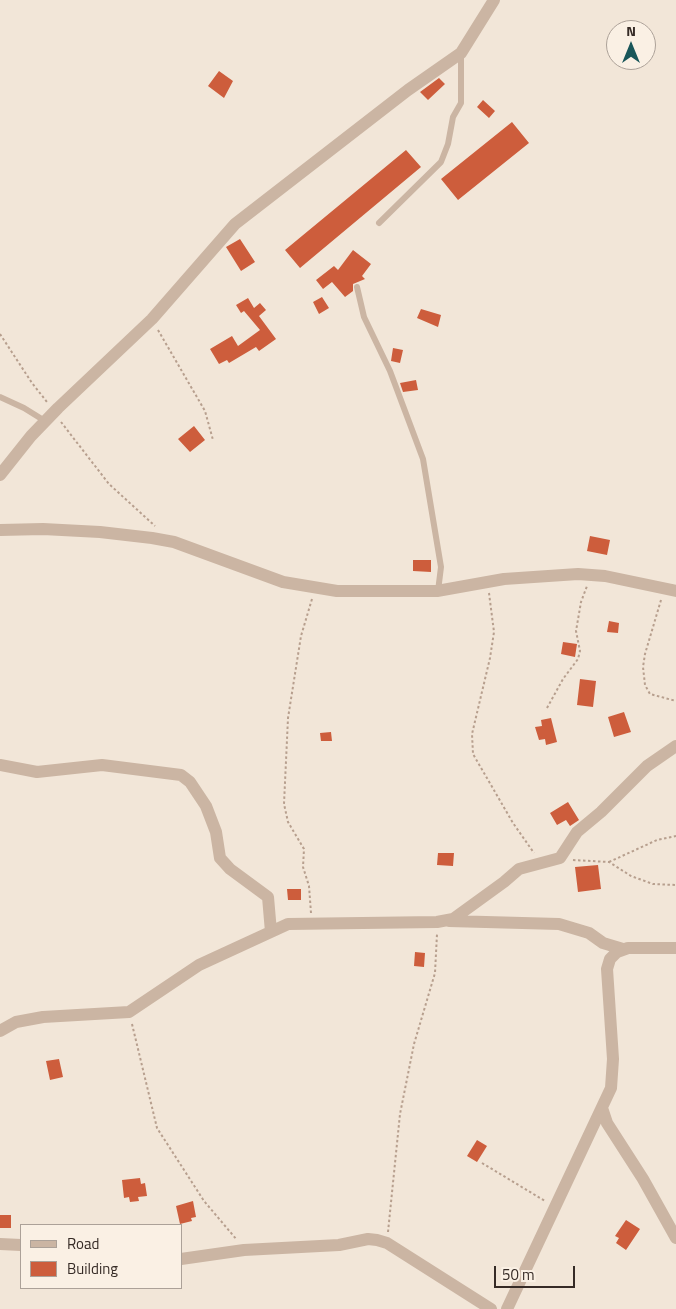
<!DOCTYPE html>
<html>
<head>
<meta charset="utf-8">
<style>
  body { margin:0 }
  #map { position:relative; width:676px; height:1309px; overflow:hidden; background:#f2e6d8; font-family:"Titillium Web",sans-serif }
  canvas { display:block }
  .legend { position:absolute; left:20px; top:1224px; width:162px; height:65px; box-sizing:border-box; background:#faf0e4; border:1px solid #aca198; margin:0; padding:6px 9px; list-style:none; font-size:15px; color:#362b26 }
  .legend li { display:flex; align-items:center; gap:10px; height:25px }
  .legend b { width:25px; border:1px solid #aca198 }
  .north { position:absolute; left:606px; top:20px; width:50px; height:50px; box-sizing:border-box; background:#faf0e4; border:1px solid #aca198; border-radius:50%; rotate:0deg; font-size:14px; font-weight:700; line-height:20px; text-align:center; color:#362b26 }
  .north::after { content:''; display:block; margin:auto; width:18px; height:22px; background:#195659; clip-path:polygon(50% 0,100% 100%,50% 72%,0 100%) }
  .scale { position:absolute; left:494px; top:1266px; width:81px; height:22px; box-sizing:border-box; border:2px solid #362b26; border-top:0; padding-left:6px; font-size:15px; line-height:18px; white-space:nowrap; color:#362b26; -webkit-text-stroke:4px #faf0e4; paint-order:stroke }
</style>
</head>
<body>
<div id="map">
<canvas width="676" height="1309"></canvas>
<ul class="legend">
<li><b style="height:6px;background:#cbb5a3"></b>Road</li>
<li><b style="height:14px;background:#cd5d3c"></b>Building</li>
</ul>
<div class="north">N</div>
<div class="scale">50 m</div>
</div>
<script>
const g = document.querySelector('canvas').getContext('2d');
g.lineJoin = 'round';
function paint(path, color) { g.fillStyle = color; g.fill(path, 'evenodd'); }
const shape = rows => new Path2D(rows.map(r => 'M' + r).join(''));
function trace(path, color, width, dash) { g.strokeStyle = color; g.lineWidth = width; g.lineCap = dash ? 'butt' : 'round'; g.setLineDash(dash || []); g.stroke(path); }
const building = shape([
  [219,71,233,81,224,98,208,86],
  [439,78,445,84,428,100,420,92],
  [483,100,495,111,489,118,477,107],
  [512,122,529,143,458,200,441,179],
  [406,150,421,167,300,268,285,250],
  [240,239,255,262,241,271,226,247],
  [353,250,371,264,362,276,365,279,353,284,353,291,345,297,332,282,323,289,316,280,334,266,338,270],
  [322,297,329,308,319,314,313,302],
  [248,298,254,308,260,303,266,310,259,316,276,339,259,351,256,347,229,363,227,360,219,364,210,349,232,336,238,346,260,330,244,311,241,313,236,305],
  [421,309,441,315,438,327,417,318],
  [393,348,403,350,400,363,391,361],
  [416,380,418,390,403,392,400,383],
  [194,426,205,440,190,452,178,439],
  [590,536,610,540,607,555,587,551],
  [413,560,431,560,431,572,413,571],
  [609,621,619,623,618,633,607,632],
  [563,642,577,644,575,657,561,654],
  [580,679,596,681,593,707,577,705],
  [624,712,631,732,614,737,608,717],
  [551,718,557,742,546,745,545,739,539,740,535,727,542,726,541,720],
  [331,732,332,741,321,741,320,733],
  [568,802,579,820,570,826,566,820,557,825,550,813],
  [438,853,454,853,453,866,437,865],
  [598,865,601,889,578,892,575,867],
  [287,889,301,889,301,900,288,900],
  [415,952,425,953,424,967,414,966],
  [59,1059,63,1077,50,1080,46,1061],
  [477,1140,487,1146,477,1162,467,1156],
  [140,1178,141,1184,145,1183,147,1196,138,1197,139,1201,130,1202,129,1197,124,1198,122,1180],
  [193,1201,196,1217,191,1218,192,1221,180,1224,176,1206],
  [0,1215,11,1215,11,1228,0,1228],
  [626,1220,640,1229,626,1250,616,1243,619,1238,615,1236]
]);
const path = shape([
  [158,330,205,411,213,440],
  [0,334,32,383,47,402],
  [61,422,109,484,155,526],
  [489,593,494,632,490,658,472,734,473,754,513,823,534,853],
  [661,600,645,654,643,667,645,685,650,694,676,701],
  [547,708,563,679,578,659,580,651,576,631,581,602,587,586],
  [573,860,609,862,631,876,653,884,676,885],
  [609,862,657,840,676,836],
  [311,913,309,886,303,867,304,849,288,822,284,804,288,718,301,636,312,599],
  [132,1024,157,1128,204,1201,237,1240],
  [482,1163,545,1201],
  [388,1232,400,1114,414,1044,435,973,437,934]
]);
const service = shape([
  [379,223,441,162,448,144,453,117,461,103,461,54],
  [357,287,364,317,390,371,423,459,441,567,438,591],
  [0,397,24,408,45,421]
]);
const minor = shape([
  [0,475,31,436,58,408,152,319,235,224,408,90,461,53,494,0],
  [0,530,43,529,100,532,152,538,174,542,283,582,337,591,437,591,504,579,578,574,605,576,676,591],
  [0,765,37,772,102,765,181,775,190,782,206,806,216,832,220,858,230,869,268,897,271,932],
  [449,921,559,924,589,933,603,943,623,949],
  [0,1031,16,1022,43,1017,129,1012,199,965,288,924,437,922,453,919,504,882,519,869,560,858,577,832,601,812,647,766,676,746],
  [602,1108,607,1123,643,1179,676,1238],
  [0,1244,21,1245],
  [181,1259,244,1250,339,1245,368,1239,377,1240,387,1243,491,1309],
  [507,1309,611,1088,613,1059,607,969,610,959,617,952,628,948,676,948]
]);
paint(building, '#cd5d3c');
trace(path, '#b79f8e', 2, [2.5, 2.5]);
trace(service, '#cbb5a3', 6);
trace(minor, '#cbb5a3', 12);
</script>
</body>
</html>
